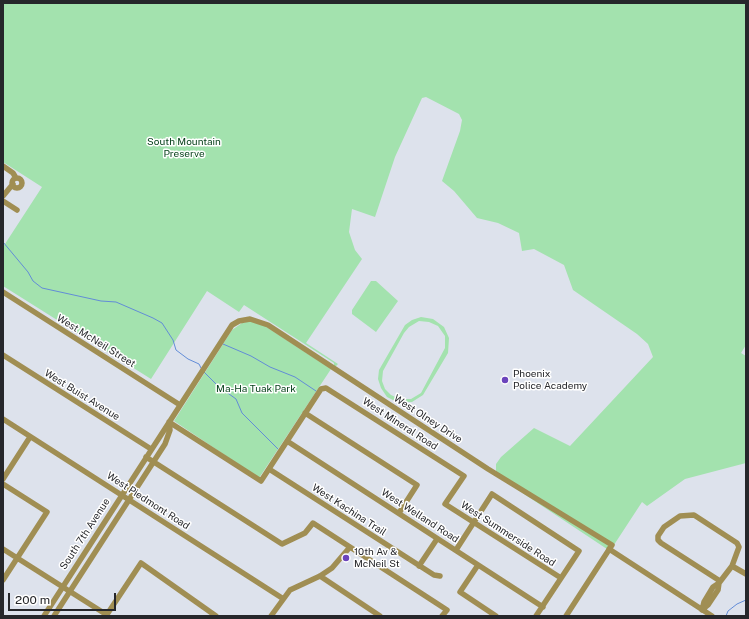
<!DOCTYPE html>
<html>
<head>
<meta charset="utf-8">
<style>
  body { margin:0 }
  #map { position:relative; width:749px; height:619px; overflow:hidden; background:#dde2ec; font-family:"Public Sans",sans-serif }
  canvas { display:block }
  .frame { position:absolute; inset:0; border:4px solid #26272b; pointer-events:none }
  .scale { position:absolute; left:8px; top:593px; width:108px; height:18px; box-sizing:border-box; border:2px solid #26272b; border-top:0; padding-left:5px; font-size:12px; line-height:14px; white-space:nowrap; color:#26272b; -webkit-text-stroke:3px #fff; paint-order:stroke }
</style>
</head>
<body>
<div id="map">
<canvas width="749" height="619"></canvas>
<div class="frame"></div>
<div class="scale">200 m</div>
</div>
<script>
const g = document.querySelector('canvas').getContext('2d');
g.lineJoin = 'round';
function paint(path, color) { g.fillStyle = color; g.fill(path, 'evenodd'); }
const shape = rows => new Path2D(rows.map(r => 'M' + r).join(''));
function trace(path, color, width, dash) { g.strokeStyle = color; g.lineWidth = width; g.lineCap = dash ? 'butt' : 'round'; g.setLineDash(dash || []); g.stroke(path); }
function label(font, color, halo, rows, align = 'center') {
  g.font = font + ' "Public Sans",sans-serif'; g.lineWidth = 3; g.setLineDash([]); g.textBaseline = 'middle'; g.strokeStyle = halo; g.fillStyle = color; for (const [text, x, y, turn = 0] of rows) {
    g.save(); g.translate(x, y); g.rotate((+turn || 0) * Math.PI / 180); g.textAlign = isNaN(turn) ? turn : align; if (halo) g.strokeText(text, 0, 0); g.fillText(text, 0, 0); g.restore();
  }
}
const green = shape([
  [3,3,746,3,746,345,741,353,746,356,746,463,685,479,647,506,642,502,610,551,334,368,334,363,244,305,239,312,207,291,151,379,3,286,3,247,42,187,3,162],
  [426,97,459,114,462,120,460,131,442,181,454,191,477,218,498,223,519,233,522,251,534,249,564,265,573,290,637,334,648,344,653,357,570,446,534,428,501,457,496,464,496,472,335,367,338,364,306,343,362,259,355,250,349,232,352,209,375,217,395,157,422,98],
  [371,281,376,281,398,301,376,332,352,314,352,310],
  [421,317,433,319,444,327,449,338,448,353,423,395,412,402,397,402,387,397,381,388,378,379,379,370,405,325,412,320],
  [419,321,429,322,438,326,445,336,445,348,421,393,411,399,400,399,391,395,385,389,382,381,383,371,404,333,409,327],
  [250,321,265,326,331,369,259,478,174,421,232,330,242,323]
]);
const stream = shape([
  [3,242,28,272,33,281,42,288,101,301,116,302,153,318,162,323,173,340,176,350,188,359,199,364,201,368],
  [223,344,251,356,270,367,295,377,316,391],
  [204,372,218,386,236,399,242,413,278,449],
  [726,616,728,611,737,604,746,600]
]);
const minor = shape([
  [3,166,13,173,16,178],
  '12 183a5 5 0 1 1 10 0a5 5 0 1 1-10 0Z',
  [3,196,13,184],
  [3,201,17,210],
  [3,292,180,405],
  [3,355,151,449],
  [305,413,417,485,399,513],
  [3,419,282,598],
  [169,422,261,481,321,389,326,388,464,476,445,504,561,578],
  [287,441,543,607],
  [146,457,282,544,305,533,313,523,447,610,442,616],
  [269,469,434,575,440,576],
  [3,479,30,437],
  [3,484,47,512,3,580],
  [3,549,107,615],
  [609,549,712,616],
  [456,550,492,494,579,551,536,616],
  [478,565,460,592,496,616],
  [419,566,437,539],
  [732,566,746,574],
  [320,576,380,616],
  [702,610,704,602,713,587,719,583,732,566,739,547,737,543,694,515,680,516,664,527,658,536,658,540,661,543,720,581],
  [702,610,708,605,718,590,719,583],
  [44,616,232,325,239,321,250,319,268,325,488,469,612,545,566,616],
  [54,616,165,444,170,430,169,422],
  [106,616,141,563,216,616],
  [271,616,290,590,320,576,332,568,350,547]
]);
const markers = [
  [505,380,4,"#6b44bc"],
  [346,558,4,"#6b44bc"]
];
const parkNames = [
  ["South Mountain",184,142],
  ["Preserve",184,154],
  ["Ma-Ha Tuak Park",256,389]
];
const streetNames = [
  ["West McNeil Street",96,341,32],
  ["West Buist Avenue",82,395,32],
  ["West Olney Drive",428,419,33],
  ["West Mineral Road",400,424,33],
  ["West Piedmont Road",148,501,33],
  ["West Kachina Trail",349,510,33],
  ["West Welland Road",420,516,33],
  ["South 7th Avenue",85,534,-57],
  ["West Summerside Road",508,534,33]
];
const poiNames = [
  ["Phoenix",513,374],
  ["Police Academy",513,386],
  ["10th Av &",354,552],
  ["McNeil St",354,564]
];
paint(green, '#a3e2ae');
trace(stream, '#628cd7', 1);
trace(minor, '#a08e53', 5.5);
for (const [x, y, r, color] of markers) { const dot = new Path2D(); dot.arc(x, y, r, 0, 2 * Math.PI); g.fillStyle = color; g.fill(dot); trace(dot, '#fff', 1.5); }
label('10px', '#003d15', '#fff', parkNames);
label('10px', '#26272b', '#fff', streetNames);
label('10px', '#26272b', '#fff', poiNames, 'left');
</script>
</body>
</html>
